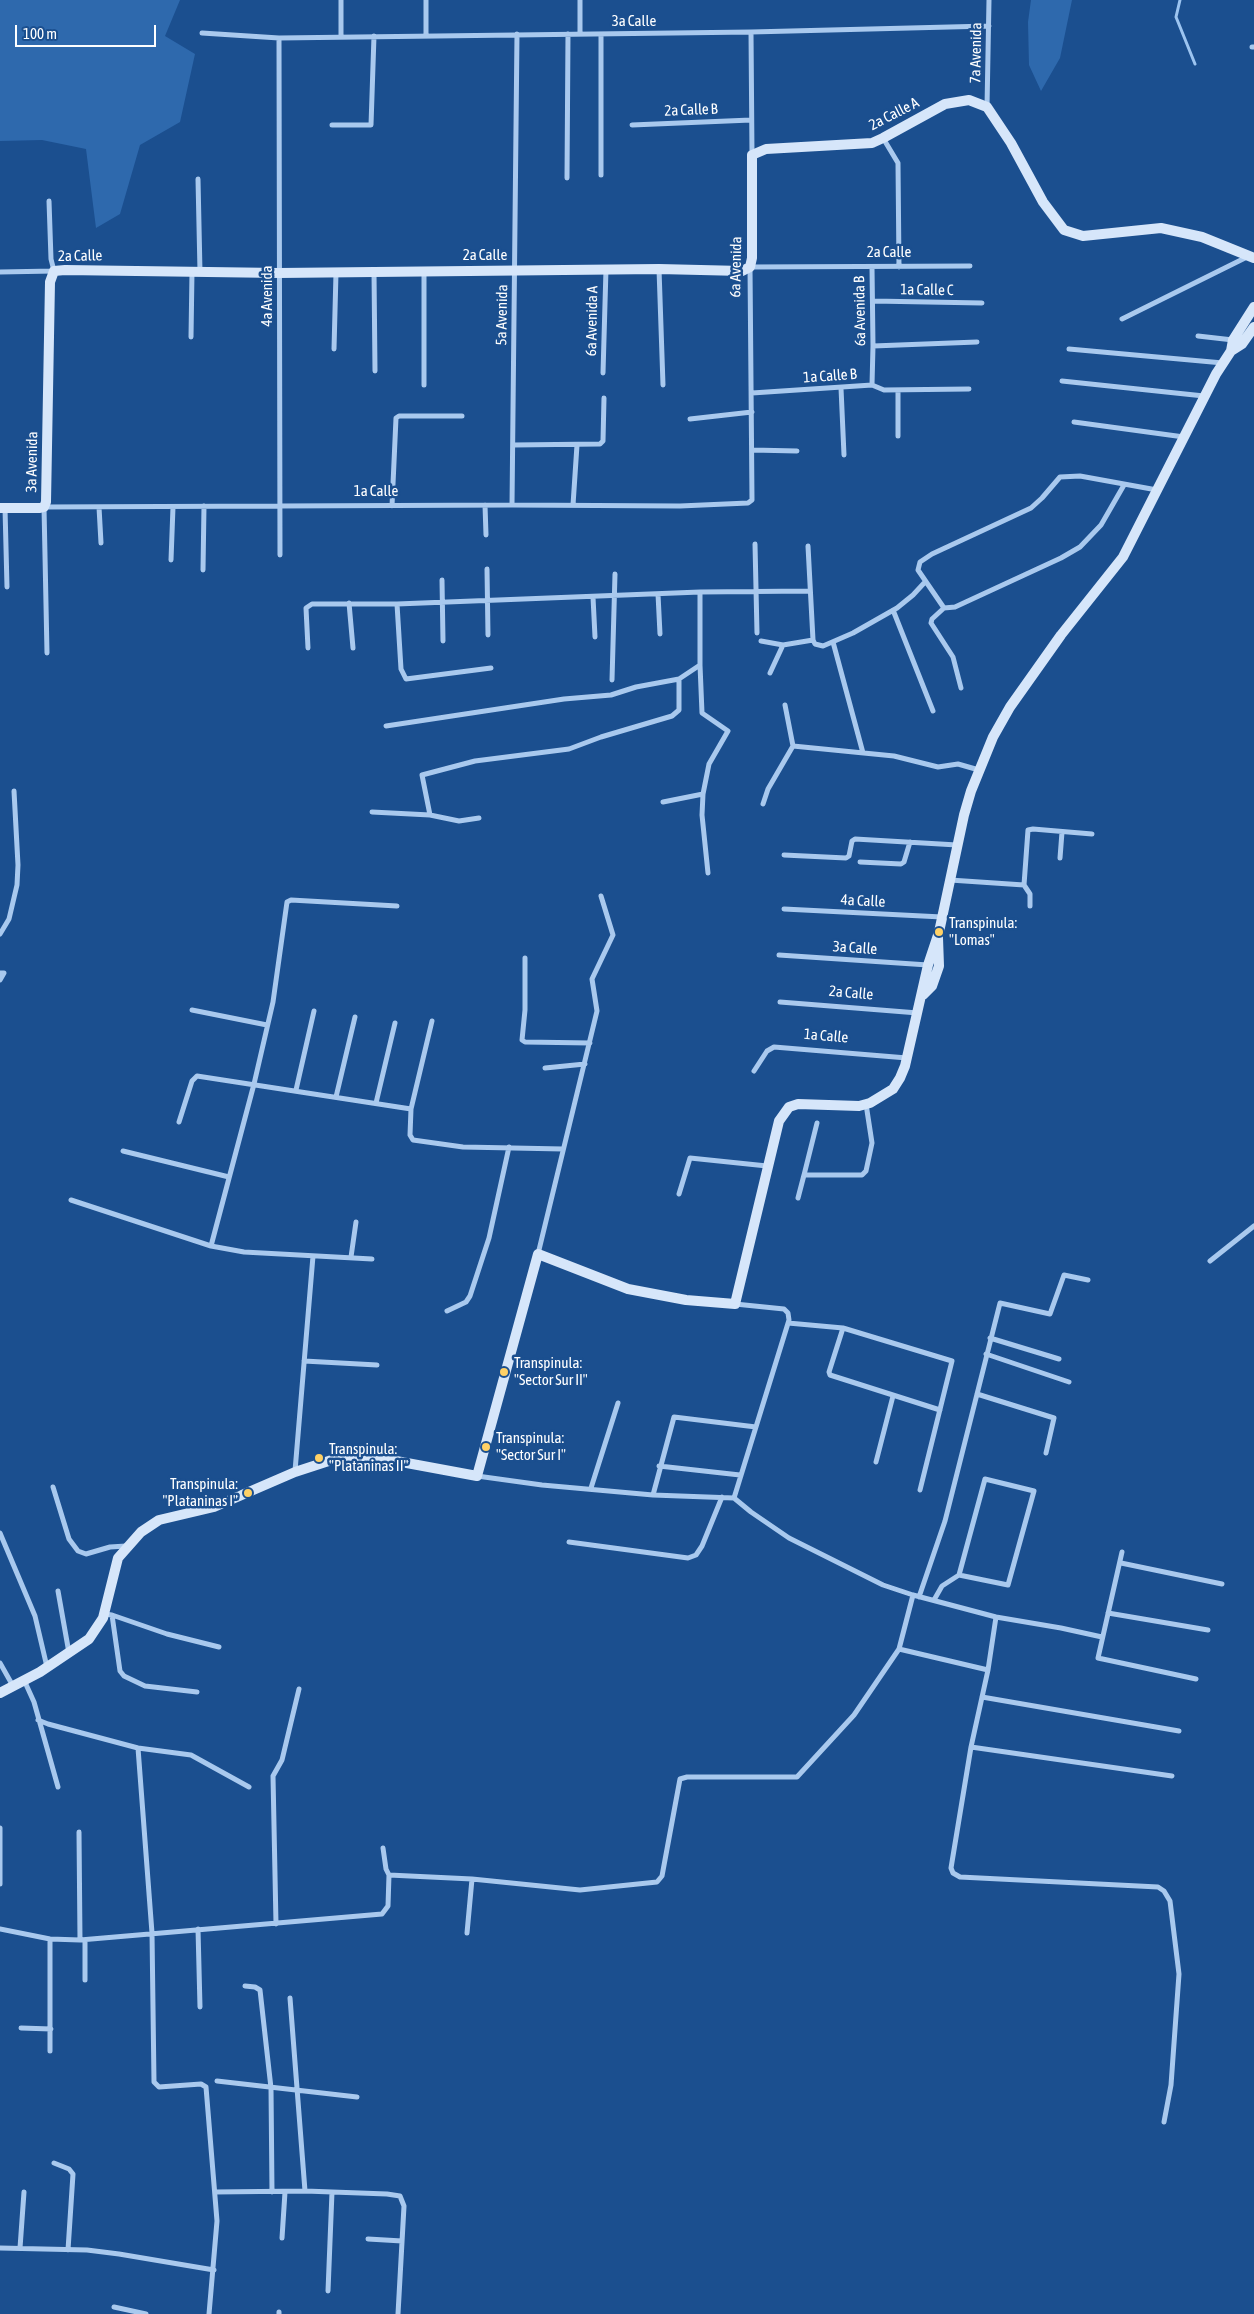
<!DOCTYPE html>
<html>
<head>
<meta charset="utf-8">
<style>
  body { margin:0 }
  #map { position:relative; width:1254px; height:2314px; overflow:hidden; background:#1b4f8f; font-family:"Asap Condensed",sans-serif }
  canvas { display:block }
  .scale { position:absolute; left:15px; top:25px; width:141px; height:22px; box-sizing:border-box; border:2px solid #fff; border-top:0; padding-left:6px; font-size:15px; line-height:18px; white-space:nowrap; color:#fff; -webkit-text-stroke:4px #1b4f8f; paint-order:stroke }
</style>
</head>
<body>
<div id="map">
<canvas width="1254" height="2314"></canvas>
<div class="scale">100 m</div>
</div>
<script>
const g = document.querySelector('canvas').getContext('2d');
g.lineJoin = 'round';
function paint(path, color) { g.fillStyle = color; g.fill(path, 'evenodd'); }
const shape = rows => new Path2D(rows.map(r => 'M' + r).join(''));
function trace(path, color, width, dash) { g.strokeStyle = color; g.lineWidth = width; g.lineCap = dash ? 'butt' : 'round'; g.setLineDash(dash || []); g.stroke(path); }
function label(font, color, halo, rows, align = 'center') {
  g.font = font + ' "Asap Condensed",sans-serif'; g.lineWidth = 5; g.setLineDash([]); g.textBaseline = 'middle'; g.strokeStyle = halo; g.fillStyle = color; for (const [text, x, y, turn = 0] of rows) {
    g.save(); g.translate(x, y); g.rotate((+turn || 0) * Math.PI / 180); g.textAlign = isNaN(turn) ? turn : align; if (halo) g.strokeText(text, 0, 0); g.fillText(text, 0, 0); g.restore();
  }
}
const green = shape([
  [0,0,180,0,165,36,195,54,180,122,140,145,120,214,96,228,86,149,42,140,0,141],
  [1031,0,1072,0,1060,58,1041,91,1029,65,1028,22]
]);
const stream = shape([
  [1180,0,1176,17,1195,64]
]);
const street = shape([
  [751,32,752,155],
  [202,33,279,38,751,32,989,26],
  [580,34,580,0],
  [426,35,426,0],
  [341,36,341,0],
  [279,38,280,555],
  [1252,47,1254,47],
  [987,107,989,0],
  [332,125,371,125,374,36],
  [632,125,751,120],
  [883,138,898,163,899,267],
  [601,175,601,34],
  [567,178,568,34],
  [198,179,200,272],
  [872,267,873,346,872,385],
  [659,269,663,385],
  [0,272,54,271,51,259,49,201],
  [374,272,375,371],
  [873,301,982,303],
  [1122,319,1247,257],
  [1198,336,1233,340],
  [191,337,192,272],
  [873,346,977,342],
  [334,349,336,273],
  [1069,349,1223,363],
  [603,373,606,269],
  [1062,381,1204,396],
  [424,385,424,271],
  [841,388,844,455],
  [752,393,872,385,884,390,969,389],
  [690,419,752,412],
  [1074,422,1184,437],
  [898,436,898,390],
  [513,445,600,444,603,441,604,398],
  [752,450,797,451],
  [485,505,486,535],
  [512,505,517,34],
  [573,505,577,445],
  [392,506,396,418,399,416,462,416],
  [99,507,101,543],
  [5,508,7,587],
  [755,544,757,633],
  [808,546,813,640],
  [171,560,173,507],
  [487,569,488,635],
  [203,570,204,506],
  [442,580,443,641],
  [658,594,660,634],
  [593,597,595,637],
  [349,603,353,648],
  [397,604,401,669,406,679,491,668],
  [944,608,918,570,920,562,932,554,1031,508,1042,498,1060,477,1080,476,1157,490],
  [893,610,933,711],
  [761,641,783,645,813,640,815,644,823,646,853,633,897,608,913,595,925,582],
  [833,642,863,753],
  [308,648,306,608,312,604,397,604,700,592,809,591],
  [47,653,44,507,512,505,680,506,748,503,752,500,750,267,970,266],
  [700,665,702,713,728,731,709,764,703,794,702,815,708,873],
  [770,673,783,645],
  [612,680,615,574],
  [961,688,953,657,931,623,932,619,944,608,955,607,1061,558,1080,547,1101,525,1124,485],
  [785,705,793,746],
  [386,726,564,699,611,695,636,687,679,679,700,665,700,592],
  [663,802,703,794],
  [763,804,768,789,793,746,894,756,938,767,958,764,979,770],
  [372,812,430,815,422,775,475,761,569,749,601,737,672,716,679,710,679,679],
  [430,815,459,821,479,818],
  [784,855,846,858,849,856,852,841,855,839,957,845],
  [1060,858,1062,832],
  [860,862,901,864,904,862,910,842],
  [950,880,1024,885,1028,830,1033,829,1092,834],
  [1024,885,1030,894,1030,906],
  [784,909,942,917],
  [0,934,9,919,17,885,18,865,14,791],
  [779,955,928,965],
  [525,958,525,1010,522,1040,525,1042,590,1043],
  [0,973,4,973,0,980],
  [780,1002,918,1013],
  [192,1010,267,1025],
  [432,1021,411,1109,410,1135,413,1140,463,1147,563,1149],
  [545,1068,585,1064],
  [754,1071,767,1051,774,1047,907,1058],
  [296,1090,314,1011],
  [336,1097,355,1017],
  [376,1103,395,1023],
  [179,1122,192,1081,197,1076,411,1109],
  [817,1123,804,1175,862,1175,866,1171,872,1143,866,1104],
  [123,1151,229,1177],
  [679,1194,690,1158,767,1166],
  [798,1198,804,1175],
  [71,1200,211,1246],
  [538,1254,597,1011,592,979,613,935,601,896],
  [351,1257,356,1222],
  [372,1259,244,1252,211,1246,254,1084,273,1002,287,902,291,900,397,906],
  [1210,1261,1254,1226],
  [447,1311,466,1302,470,1296,489,1238,509,1147],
  [788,1323,843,1328,952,1361,920,1490],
  [843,1328,829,1372,830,1375,940,1410],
  [990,1338,1059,1359],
  [986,1354,1069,1382],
  [304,1361,377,1365],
  [977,1394,1054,1418,1046,1453],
  [876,1462,893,1396],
  [659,1466,740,1475],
  [295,1471,313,1256],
  [477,1476,542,1485,653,1495,734,1498,751,1512,789,1538,883,1585,913,1595,996,1617,1061,1628,1102,1637],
  [53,1487,69,1539,78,1551,86,1554,110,1547,126,1546],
  [591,1488,618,1403],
  [653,1495,674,1417,756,1427],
  [734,1498,789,1320,788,1313,784,1309,735,1304],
  [0,1533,35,1616,47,1667],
  [569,1542,688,1558,696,1555,702,1546,722,1497],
  [1122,1552,1098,1658,1196,1679],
  [1121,1563,1222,1584],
  [58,1591,69,1653],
  [919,1597,945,1521,1000,1303,1050,1314,1064,1275,1088,1280],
  [934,1600,942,1586,959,1575,985,1479,1034,1491,1008,1585,959,1575],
  [1108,1613,1208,1630],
  [104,1614,112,1615,120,1671,124,1676,145,1686,197,1692],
  [112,1615,167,1634,219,1647],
  [996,1617,988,1670,971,1747,951,1868,953,1873,960,1877,1158,1887,1164,1891,1170,1901,1179,1974,1171,2085,1164,2122],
  [899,1649,988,1670],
  [0,1663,13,1686],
  [24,1680,34,1702,58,1787],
  [982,1697,1179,1731],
  [38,1720,48,1724,138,1748,191,1755,249,1787],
  [971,1747,1172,1776],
  [138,1748,152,1933,154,2082,159,2087,201,2084,206,2087,217,2221,209,2314],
  [0,1828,0,1884],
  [79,1832,80,1940],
  [389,1875,472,1879,580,1890,657,1882,662,1876,680,1779,687,1777,797,1777,854,1715,899,1649,913,1595],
  [276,1924,273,1776,282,1760,299,1689],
  [0,1929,50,1939,80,1940,382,1914,388,1906,389,1875,386,1869,383,1848],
  [198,1929,200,2007],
  [467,1933,472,1879],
  [50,1939,50,2051],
  [85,1980,85,1940],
  [245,1986,255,1987,260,1990,271,2088,272,2192],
  [290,1998,305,2191],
  [21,2028,51,2029],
  [217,2081,357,2097],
  [54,2163,69,2169,73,2174,68,2250],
  [215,2192,305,2191,387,2194,400,2196,404,2206,398,2314],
  [282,2238,285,2192],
  [368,2239,402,2241],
  [0,2248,87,2250,119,2254,214,2270],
  [20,2248,24,2192],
  [328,2291,332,2192],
  [114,2307,146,2314],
  [279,2314,279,2312]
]);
const secondary = shape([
  [1231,351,1233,340,1254,307],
  [0,508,40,508,44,507,46,502,50,282,54,271,65,270,279,273,659,269,742,271,750,267,752,258,752,155,766,149,872,143,883,138,945,104,969,100,987,107,1011,143,1043,202,1064,230,1083,236,1161,228,1202,237,1254,258],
  [923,995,932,986,939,966,938,938],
  [0,1693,40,1672,89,1639,103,1618,118,1558,141,1532,159,1520,214,1507,295,1472,344,1456,369,1456,477,1476,538,1254,628,1289,686,1300,735,1304,779,1121,789,1107,798,1104,859,1106,870,1103,893,1089,900,1078,905,1066,928,965,939,932,964,815,971,791,993,737,1010,707,1061,635,1123,557,1216,374,1231,351,1242,344,1254,327]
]);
const markers = [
  [939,932,5,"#ffd166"],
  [504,1372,5,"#ffd166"],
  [486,1447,5,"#ffd166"],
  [319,1458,5,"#ffd166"],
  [248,1493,5,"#ffd166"]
];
const streetNames = [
  ["3a Calle",634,21],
  ["7a Avenida",976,53,-89],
  ["2a Calle B",691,110,-2],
  ["2a Calle A",894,114,-27],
  ["2a Calle",889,252],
  ["2a Calle",485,255],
  ["2a Calle",80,256,-1],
  ["6a Avenida",736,267,-89],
  ["1a Calle C",927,290,1],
  ["4a Avenida",267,296,-90],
  ["6a Avenida B",860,311,-91],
  ["5a Avenida",502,315,-89],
  ["6a Avenida A",592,321,-89],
  ["1a Calle B",830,376,-4],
  ["3a Avenida",32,462,-89],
  ["1a Calle",376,491],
  ["4a Calle",863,901,3],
  ["3a Calle",855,948,4],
  ["2a Calle",851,993,5],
  ["1a Calle",826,1036,5]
];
const poiNames = [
  ["Transpinula:",949,923],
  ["\"Lomas\"",949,940],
  ["Transpinula:",514,1363],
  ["\"Sector Sur II\"",514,1380],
  ["Transpinula:",496,1438],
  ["\"Sector Sur I\"",496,1455],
  ["Transpinula:",329,1449],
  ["\"Plataninas II\"",329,1466],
  ["Transpinula:",238,1484,"right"],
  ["\"Plataninas I\"",238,1501,"right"]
];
paint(green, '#2e69ad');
trace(stream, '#9cc4f0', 3);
trace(street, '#a9c9ee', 5);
trace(secondary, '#d6e6fa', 10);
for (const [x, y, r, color] of markers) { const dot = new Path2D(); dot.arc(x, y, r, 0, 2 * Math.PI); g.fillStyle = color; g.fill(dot); trace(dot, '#1b4f8f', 2); }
label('15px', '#fff', '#1b4f8f', streetNames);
label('15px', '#fff', '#1b4f8f', poiNames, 'left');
</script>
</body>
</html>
